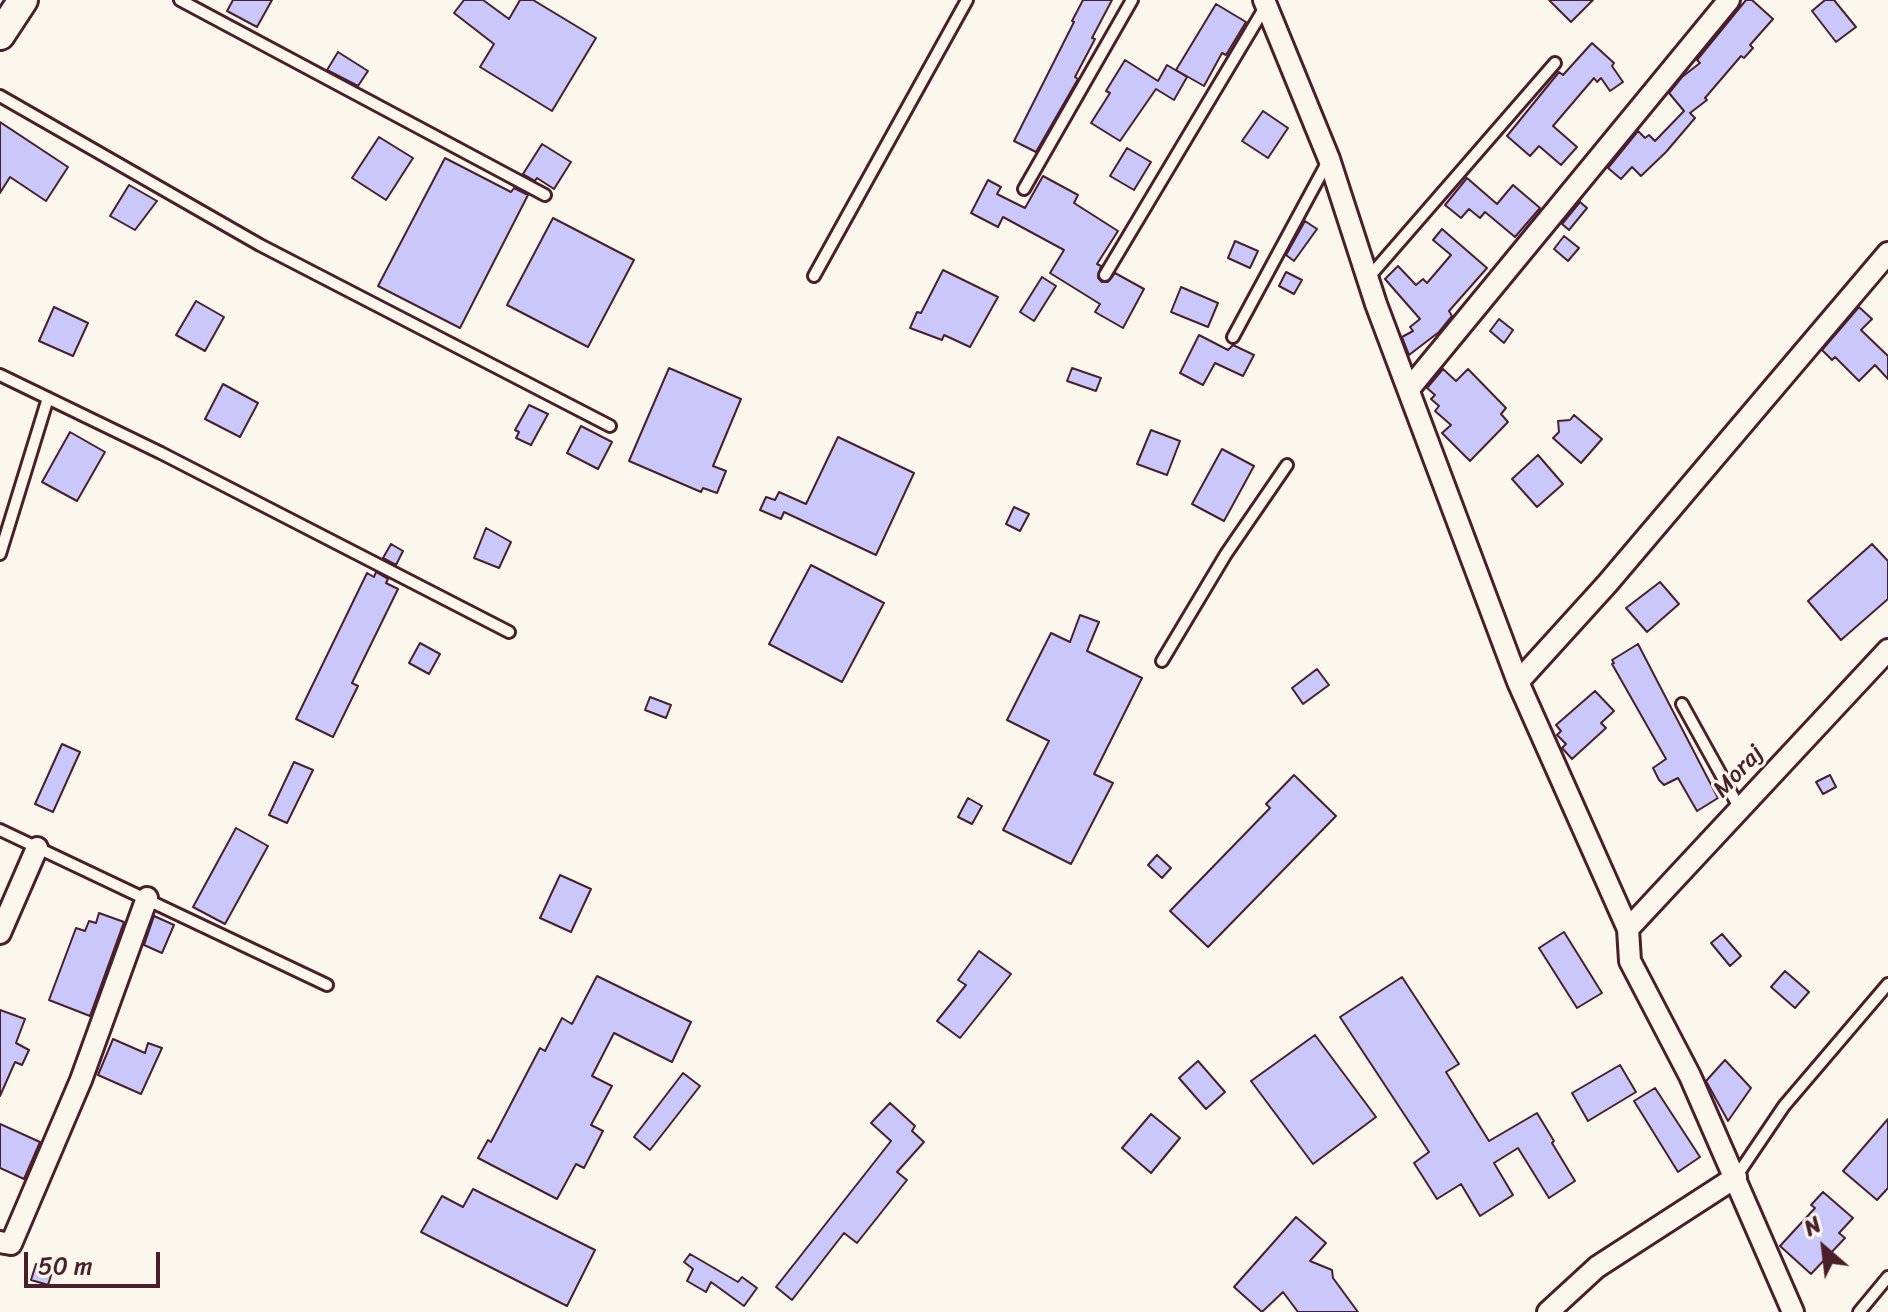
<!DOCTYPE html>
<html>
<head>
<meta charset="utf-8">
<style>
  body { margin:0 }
  #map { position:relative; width:1888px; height:1312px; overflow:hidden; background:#fbf7ec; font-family:Sriracha,sans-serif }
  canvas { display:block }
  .north { position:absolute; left:1784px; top:1208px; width:80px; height:80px; -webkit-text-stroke:6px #fbf7ec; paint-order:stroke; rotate:332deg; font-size:22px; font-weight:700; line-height:32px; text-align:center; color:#4a1f2b }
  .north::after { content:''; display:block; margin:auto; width:28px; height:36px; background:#4a1f2b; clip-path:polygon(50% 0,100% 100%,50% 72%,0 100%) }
  .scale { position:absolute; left:24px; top:1252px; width:136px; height:36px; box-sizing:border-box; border:4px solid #4a1f2b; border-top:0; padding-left:10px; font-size:24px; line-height:28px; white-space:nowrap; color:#4a1f2b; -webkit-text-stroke:6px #fbf7ec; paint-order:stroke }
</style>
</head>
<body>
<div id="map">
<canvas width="1888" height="1312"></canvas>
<div class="north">N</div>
<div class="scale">50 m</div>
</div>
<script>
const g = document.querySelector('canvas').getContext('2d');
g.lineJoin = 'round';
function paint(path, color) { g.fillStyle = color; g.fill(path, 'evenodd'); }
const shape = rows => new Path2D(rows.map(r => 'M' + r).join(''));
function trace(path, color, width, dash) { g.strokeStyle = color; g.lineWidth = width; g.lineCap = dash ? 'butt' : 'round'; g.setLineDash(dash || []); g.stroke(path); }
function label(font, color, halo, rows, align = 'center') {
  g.font = font + ' Sriracha,sans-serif'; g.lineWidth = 6; g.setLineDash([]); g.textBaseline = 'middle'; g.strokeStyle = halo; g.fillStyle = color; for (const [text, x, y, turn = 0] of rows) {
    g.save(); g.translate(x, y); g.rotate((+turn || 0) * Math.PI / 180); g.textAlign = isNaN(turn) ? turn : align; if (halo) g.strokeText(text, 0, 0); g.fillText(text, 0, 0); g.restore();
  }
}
const building = shape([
  [233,0,272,0,257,27,227,11,233,0],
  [464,0,483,0,509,19,520,0,533,0,596,38,552,111,480,67,494,44,454,13,464,0],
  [1083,0,1112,0,1092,38,1095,39,1075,77,1078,79,1036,152,1014,141,1074,22,1072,21,1083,0],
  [1549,0,1593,0,1571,22,1549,0],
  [1746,0,1752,0,1773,19,1750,45,1753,48,1744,58,1741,56,1705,98,1707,100,1690,113,1695,118,1666,152,1641,176,1632,167,1621,179,1608,168,1638,131,1645,138,1649,135,1655,141,1684,111,1669,93,1682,77,1700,63,1697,60,1746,0],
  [1825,0,1834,0,1856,27,1836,42,1812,11,1825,0],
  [1216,4,1246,22,1226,55,1222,53,1204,86,1176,70,1216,4],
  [1592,43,1614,63,1612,66,1623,82,1610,91,1601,78,1597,82,1594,78,1553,126,1577,147,1561,165,1539,146,1530,156,1507,136,1559,72,1563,75,1592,43],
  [338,52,368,71,358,86,327,70,338,52],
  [1125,60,1158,81,1167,65,1187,77,1174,100,1156,89,1120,141,1091,123,1110,93,1106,91,1125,60],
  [1263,111,1288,128,1268,158,1242,141,1263,111],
  [0,122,68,167,46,201,10,177,0,193,0,122],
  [379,137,413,158,386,200,352,178,379,137],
  [542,144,571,162,554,189,537,178,535,181,523,174,542,144],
  [1127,148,1151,162,1134,190,1110,176,1127,148],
  [445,158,511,192,514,188,528,195,460,328,378,286,445,158],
  [1043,176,1078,195,1074,203,1118,231,1097,264,1101,266,1098,278,1102,282,1108,282,1115,273,1144,289,1123,328,1095,312,1100,304,1050,273,1064,250,1003,217,998,227,971,213,988,180,1001,187,997,194,1025,208,1043,176],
  [1467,178,1497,204,1513,185,1540,208,1515,237,1485,212,1480,218,1469,209,1461,218,1445,205,1467,178],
  [129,185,157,201,135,230,110,216,129,185],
  [1580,202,1587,208,1569,230,1562,224,1580,202],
  [553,218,634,260,588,347,507,305,553,218],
  [1305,221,1317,229,1294,261,1286,255,1305,221],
  [1442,229,1487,268,1449,311,1452,316,1439,332,1409,355,1402,337,1413,331,1410,327,1420,319,1385,279,1398,266,1416,285,1423,279,1427,283,1451,255,1433,240,1442,229],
  [1564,236,1579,248,1568,261,1554,249,1564,236],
  [1235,241,1258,251,1250,268,1228,258,1235,241],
  [943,270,998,297,970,347,944,335,942,340,910,328,917,312,921,313,943,270],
  [1286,272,1302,280,1294,294,1279,286,1286,272],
  [1042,277,1056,286,1034,321,1020,312,1042,277],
  [1181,287,1218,303,1208,327,1171,312,1181,287],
  [196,301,224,317,205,351,176,335,196,301],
  [54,307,88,323,73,356,39,341,54,307],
  [1859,307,1872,319,1861,330,1888,356,1888,379,1875,365,1859,381,1835,357,1832,360,1822,350,1859,307],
  [1499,319,1513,330,1504,343,1490,331,1499,319],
  [1199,335,1228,350,1233,345,1254,355,1243,376,1215,363,1203,385,1180,373,1199,335],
  [669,368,741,399,713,466,726,471,717,493,703,488,701,492,629,461,669,368],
  [1072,368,1101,378,1096,391,1067,381,1072,368],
  [1443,369,1456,381,1468,369,1506,408,1501,414,1508,422,1470,461,1442,433,1451,425,1435,411,1439,406,1431,399,1435,395,1427,388,1443,369],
  [223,384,258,403,240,437,205,419,223,384],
  [529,405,548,414,531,445,516,438,519,432,515,430,529,405],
  [1574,415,1602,439,1581,463,1553,438,1559,432,1558,421,1570,420,1574,415],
  [581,426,612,442,598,469,567,453,581,426],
  [1151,430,1180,441,1167,475,1137,464,1151,430],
  [70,432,105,452,77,501,42,482,70,432],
  [838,437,914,473,876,555,784,512,781,519,760,510,766,497,775,500,779,492,806,504,838,437],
  [1222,449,1254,466,1224,521,1192,504,1222,449],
  [1538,455,1563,484,1537,507,1512,479,1538,455],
  [1014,507,1029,514,1020,531,1006,524,1014,507],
  [486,528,511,542,499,568,474,558,486,528],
  [391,544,403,551,396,565,383,558,391,544],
  [1872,544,1888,561,1888,599,1841,640,1808,601,1872,544],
  [811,565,884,603,842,682,769,644,811,565],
  [376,572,388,579,386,583,398,589,352,683,358,686,333,737,296,719,367,573,374,577,376,572],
  [1660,582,1679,604,1647,632,1626,608,1660,582],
  [1080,615,1099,622,1087,651,1142,678,1094,774,1113,783,1071,864,1003,830,1049,741,1007,720,1051,633,1070,642,1080,615],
  [420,643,440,654,429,674,409,663,420,643],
  [1638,644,1718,798,1697,811,1678,778,1664,785,1659,780,1653,768,1666,759,1612,664,1614,663,1612,660,1638,644],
  [1317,669,1329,685,1303,704,1292,688,1317,669],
  [1595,691,1614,711,1601,723,1606,728,1572,759,1562,748,1566,744,1557,735,1561,731,1556,725,1595,691],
  [650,697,671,705,666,718,645,710,650,697],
  [62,744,80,752,53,812,35,804,62,744],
  [294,762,313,770,287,823,269,815,294,762],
  [1294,775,1336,816,1208,947,1170,911,1270,808,1266,804,1294,775],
  [1830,775,1836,787,1823,794,1816,782,1830,775],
  [968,798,982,806,972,824,958,817,968,798],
  [236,828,268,846,225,924,193,907,236,828],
  [1157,855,1171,868,1162,878,1148,865,1157,855],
  [560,875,591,889,571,932,540,918,560,875],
  [99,913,124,922,90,1016,49,1000,76,928,85,931,89,921,96,923,99,913],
  [154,916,174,925,162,953,144,945,154,916],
  [1564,932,1602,993,1577,1008,1539,948,1564,932],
  [1722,934,1741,956,1730,966,1711,943,1722,934],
  [979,951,1011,974,960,1038,937,1021,966,985,958,980,979,951],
  [1785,971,1809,992,1795,1008,1771,987,1785,971],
  [597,976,691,1022,672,1062,614,1033,592,1076,612,1086,591,1125,603,1131,584,1168,576,1164,557,1199,478,1158,488,1140,491,1142,540,1048,545,1051,562,1018,572,1024,597,976],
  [1402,977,1459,1064,1446,1072,1489,1141,1537,1113,1554,1141,1552,1143,1575,1181,1549,1198,1518,1148,1494,1163,1513,1195,1480,1216,1461,1184,1437,1199,1414,1163,1429,1152,1340,1017,1402,977],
  [0,1010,25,1019,16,1043,29,1050,22,1065,15,1062,0,1096,0,1010],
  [1315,1035,1376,1117,1313,1164,1251,1081,1315,1035],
  [113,1039,145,1053,148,1043,162,1048,141,1094,98,1075,113,1039],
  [1725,1060,1751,1088,1728,1121,1706,1081,1725,1060],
  [1198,1061,1225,1092,1206,1109,1179,1078,1198,1061],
  [1620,1065,1636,1092,1588,1121,1572,1093,1620,1065],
  [683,1073,700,1086,650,1150,634,1137,683,1073],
  [1655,1088,1700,1157,1678,1172,1634,1101,1655,1088],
  [890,1103,915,1126,912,1131,924,1142,897,1172,907,1180,857,1243,844,1233,792,1300,776,1287,891,1141,871,1123,890,1103],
  [1151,1114,1180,1138,1151,1173,1122,1148,1151,1114],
  [1888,1119,1888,1188,1877,1200,1843,1171,1888,1119],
  [0,1124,40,1142,24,1179,0,1168,0,1124],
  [473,1189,595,1250,567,1306,421,1232,442,1196,463,1207,473,1189],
  [1823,1192,1853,1218,1839,1233,1845,1238,1811,1274,1780,1246,1815,1208,1811,1205,1823,1192],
  [1296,1217,1326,1243,1310,1261,1332,1270,1333,1278,1358,1312,1298,1312,1283,1292,1262,1312,1234,1287,1296,1217],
  [690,1254,738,1282,742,1277,757,1288,744,1306,711,1282,706,1292,687,1281,693,1269,684,1262,690,1254],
  [36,1264,53,1269,48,1285,31,1280,36,1264]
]);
const lane = shape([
  [180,0,545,195],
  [0,96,260,245,610,426],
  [1024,189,1132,0],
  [1105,275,1265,7],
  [814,276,967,0],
  [1369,277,1555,63],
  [1233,337,1328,161],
  [0,375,161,453,509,632],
  [0,554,48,398],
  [1162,661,1226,554,1287,465],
  [1682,704,1740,809],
  [0,830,327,985],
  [1736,1177,1784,1106,1888,984],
  [1859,1312,1888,1277]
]);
const street = shape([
  [1264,0,1329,159,1376,304,1518,682,1628,929,1630,961,1690,1076,1793,1312],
  [1409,389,1729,0],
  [1518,682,1607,584,1888,253],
  [1628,929,1888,650],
  [0,933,37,848],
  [0,1242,11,1244,81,1080,147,898],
  [1548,1312,1597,1267,1736,1177]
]);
const secondary = shape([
  [0,35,23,0]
]);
const streetNames = [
  ["Moraj",1739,772,-47]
];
paint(building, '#cac7fa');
trace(building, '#4a1f2b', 2);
trace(lane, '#4a1f2b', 16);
trace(street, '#4a1f2b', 26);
trace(secondary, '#4a1f2b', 34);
trace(lane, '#fbf7ec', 10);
trace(street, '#fbf7ec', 20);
trace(secondary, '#fbf7ec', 28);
label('24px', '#4a1f2b', '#fbf7ec', streetNames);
</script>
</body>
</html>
